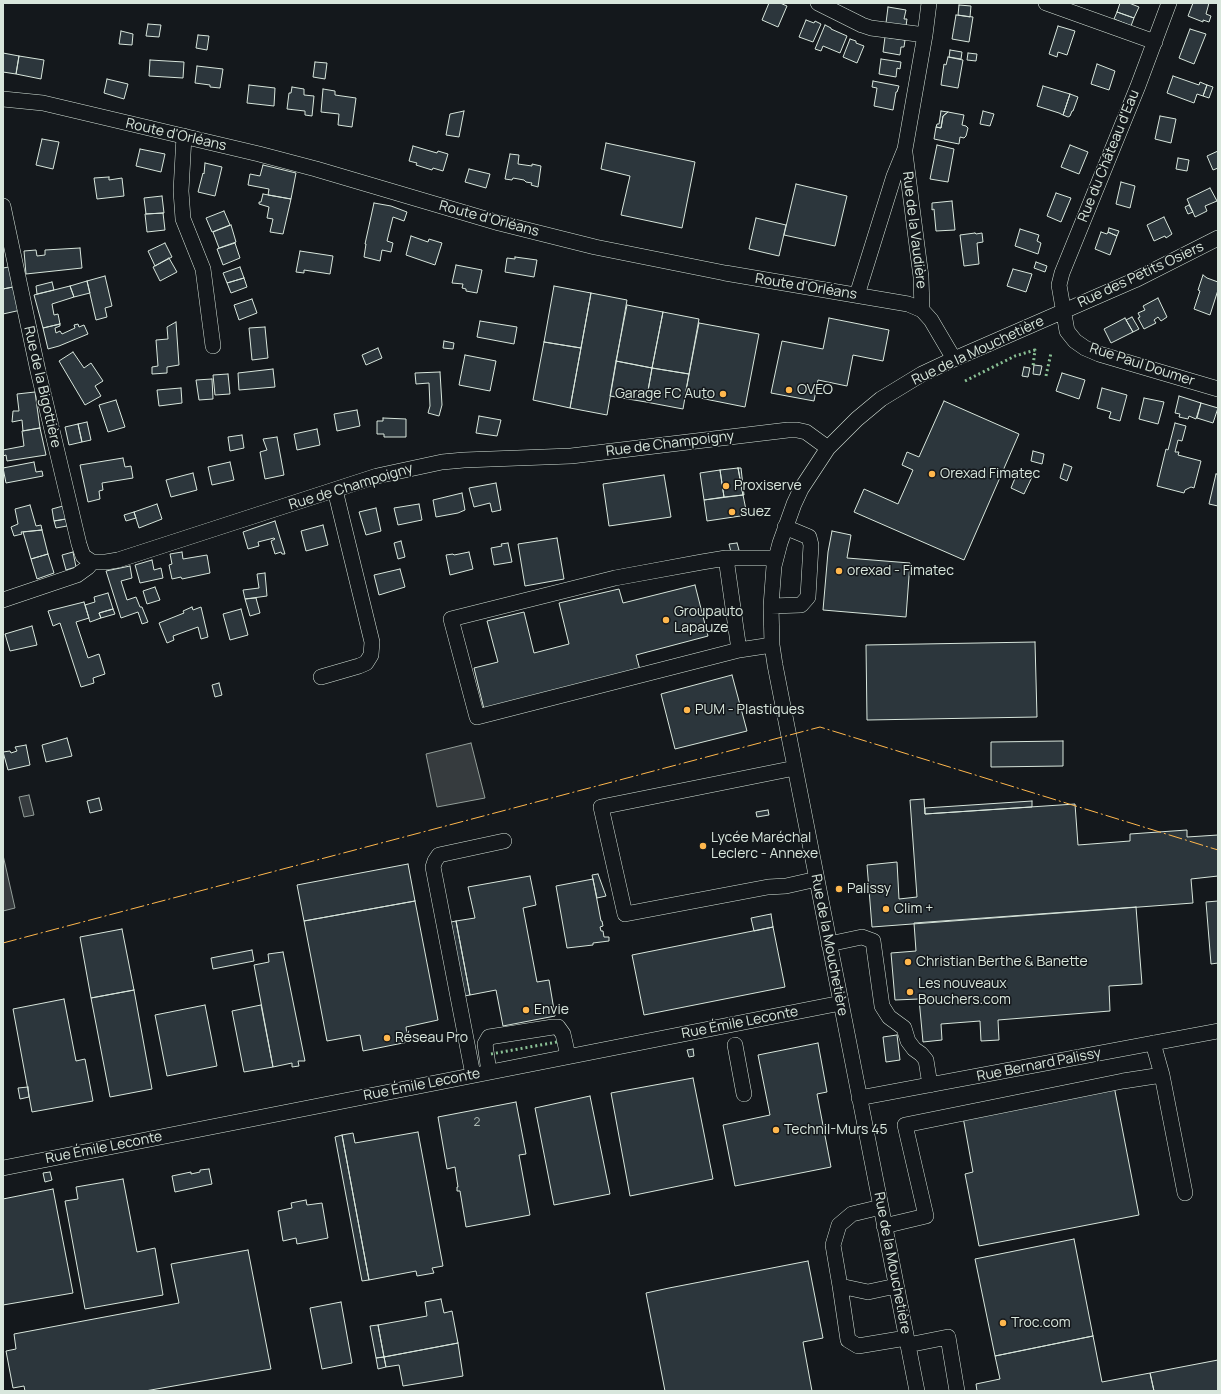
<!DOCTYPE html>
<html>
<head>
<meta charset="utf-8">
<style>
  body { margin:0 }
  #map { position:relative; width:1221px; height:1394px; overflow:hidden; background:#14181c; font-family:Manrope,sans-serif }
  canvas { display:block }
  .frame { position:absolute; inset:0; border:4px solid #d8e6dc; pointer-events:none }
</style>
</head>
<body>
<div id="map">
<canvas width="1221" height="1394"></canvas>
<div class="frame"></div>
</div>
<script>
const g = document.querySelector('canvas').getContext('2d');
g.lineJoin = 'round';
function paint(path, color) { g.fillStyle = color; g.fill(path, 'evenodd'); }
const shape = rows => new Path2D(rows.map(r => 'M' + r).join(''));
function trace(path, color, width, dash) { g.strokeStyle = color; g.lineWidth = width; g.lineCap = dash ? 'butt' : 'round'; g.setLineDash(dash || []); g.stroke(path); }
function label(font, color, halo, rows, align = 'center') {
  g.font = font + ' Manrope,sans-serif'; g.lineWidth = 3; g.setLineDash([]); g.textBaseline = 'middle'; g.strokeStyle = halo; g.fillStyle = color; for (const [text, x, y, turn = 0] of rows) {
    g.save(); g.translate(x, y); g.rotate((+turn || 0) * Math.PI / 180); g.textAlign = isNaN(turn) ? turn : align; if (halo) g.strokeText(text, 0, 0); g.fillText(text, 0, 0); g.restore();
  }
}
const water = shape([
  [471,743,485,798,437,807,426,754,471,743],
  [29,795,34,815,24,817,19,797,29,795],
  [3,855,15,908,3,911,3,855]
]);
const building = shape([
  [769,3,780,3,787,6,778,27,762,20,769,3],
  [1120,3,1129,3,1139,7,1134,18,1117,12,1120,3],
  [1193,3,1209,3,1206,14,1211,16,1209,22,1203,20,1203,22,1188,16,1193,3],
  [959,5,971,6,970,17,958,15,959,5],
  [888,7,906,10,904,19,907,19,906,26,886,23,888,7],
  [1117,12,1134,18,1131,26,1114,19,1117,12],
  [956,15,973,17,969,42,952,39,956,15],
  [806,20,814,23,815,21,821,24,813,42,799,37,806,20],
  [148,24,161,25,159,37,146,36,148,24],
  [825,25,831,28,831,29,847,36,840,53,823,46,821,51,815,49,825,25],
  [1058,26,1075,31,1067,55,1058,52,1057,57,1049,54,1058,26],
  [1190,29,1206,34,1194,64,1179,58,1190,29],
  [121,31,133,34,132,45,119,44,121,31],
  [198,35,209,36,207,50,196,48,198,35],
  [885,37,905,40,904,47,901,47,900,55,883,52,885,37],
  [850,39,856,41,856,43,864,46,857,63,843,57,850,39],
  [950,50,962,52,961,59,949,57,950,50],
  [3,53,19,56,16,74,3,72,3,53],
  [968,53,977,54,976,61,967,60,968,53],
  [19,56,44,60,41,79,16,74,19,56],
  [948,57,963,60,958,88,941,85,944,64,946,65,948,57],
  [881,59,901,62,900,69,897,68,896,77,879,74,881,59],
  [150,60,184,62,183,78,149,76,150,60],
  [315,62,327,63,325,79,313,77,315,62],
  [1097,64,1115,71,1109,90,1091,84,1097,64],
  [197,66,223,69,220,88,210,87,210,85,195,83,197,66],
  [1173,76,1199,85,1200,82,1207,85,1203,96,1197,94,1194,103,1167,93,1173,76],
  [107,79,128,84,124,99,104,93,107,79],
  [873,81,899,86,897,92,896,92,893,110,874,106,877,88,872,87,873,81],
  [249,85,275,88,274,106,247,103,249,85],
  [1207,85,1213,87,1209,98,1203,96,1207,85],
  [1043,86,1070,94,1063,115,1059,113,1037,106,1043,86],
  [292,87,304,89,304,95,314,96,312,116,305,115,305,111,287,109,289,93,291,93,292,87],
  [323,89,335,91,335,95,356,98,352,127,338,125,339,114,321,112,323,89],
  [1070,94,1078,97,1073,111,1072,111,1070,116,1068,117,1063,115,1070,94],
  [464,111,459,137,446,135,450,114,464,111],
  [941,111,948,112,943,116,941,128,936,127,937,124,939,124,941,111],
  [983,111,994,114,990,126,980,124,983,111],
  [948,112,964,115,962,125,966,126,968,128,966,136,964,138,960,137,959,144,934,139,936,127,941,128,943,116,948,112],
  [1160,116,1176,119,1171,143,1155,139,1160,116],
  [42,139,59,142,53,169,36,165,42,139],
  [606,143,695,162,682,228,621,215,630,176,601,169,606,143],
  [937,145,954,149,948,182,930,179,937,145],
  [1070,145,1088,152,1079,174,1061,167,1070,145],
  [413,146,437,153,438,151,448,154,443,171,433,168,432,170,416,165,417,163,409,161,413,146],
  [140,149,165,154,161,172,136,166,140,149],
  [1218,151,1218,168,1213,170,1207,156,1218,151],
  [510,154,519,155,518,164,532,166,532,164,541,166,538,187,531,185,532,183,526,182,524,180,513,178,512,180,505,179,510,154],
  [1178,158,1189,160,1187,171,1176,169,1178,158],
  [205,163,222,167,215,196,198,192,203,173,204,174,205,163],
  [263,165,296,173,291,199,268,195,269,189,248,185,250,174,260,176,263,165],
  [469,169,490,174,486,188,465,182,469,169],
  [109,177,109,180,122,178,124,196,97,199,94,178,109,177],
  [1121,182,1135,186,1130,208,1116,204,1121,182],
  [796,184,847,196,835,246,784,235,796,184],
  [1210,188,1217,201,1205,206,1207,211,1195,217,1187,199,1210,188],
  [1056,193,1071,198,1061,222,1047,216,1056,193],
  [263,194,291,199,283,234,270,232,273,219,267,218,269,207,259,204,259,202,261,202,263,194],
  [162,196,164,213,146,214,144,198,162,196],
  [952,201,955,230,936,231,934,209,932,210,932,203,952,201],
  [374,203,391,206,407,212,404,221,393,217,387,241,393,243,391,252,382,250,380,261,364,257,366,244,365,244,374,203],
  [1189,205,1193,212,1188,214,1185,207,1189,205],
  [224,211,230,225,212,232,206,218,224,211],
  [163,213,165,230,147,232,145,214,163,213],
  [1164,217,1172,234,1166,238,1165,236,1154,241,1147,225,1164,217],
  [756,218,786,225,779,256,749,249,756,218],
  [231,225,236,242,219,248,213,232,231,225],
  [1109,228,1119,231,1117,236,1108,232,1109,228],
  [1020,229,1039,235,1037,241,1041,243,1038,254,1015,246,1020,229],
  [1101,232,1107,234,1108,232,1117,236,1110,255,1095,249,1101,232],
  [975,233,976,234,982,233,983,242,977,243,979,264,964,266,960,235,975,233],
  [411,236,428,242,429,239,442,243,435,265,406,255,411,236],
  [165,243,172,257,155,266,148,251,165,243],
  [235,243,240,258,223,265,217,249,235,243],
  [80,248,82,268,26,274,24,251,36,250,37,256,45,255,45,250,80,248],
  [300,251,333,256,330,274,304,270,304,273,296,272,300,251],
  [515,257,537,260,534,277,505,272,507,258,515,259,515,257],
  [169,258,177,272,160,281,153,267,169,258],
  [1036,262,1047,266,1045,272,1034,268,1036,262],
  [456,265,482,270,477,293,466,291,466,289,462,288,463,284,452,283,456,265],
  [9,267,13,287,3,289,3,268,9,267],
  [240,267,244,278,227,283,223,273,240,267],
  [1013,269,1032,274,1026,292,1007,286,1013,269],
  [1203,275,1207,278,1218,282,1218,290,1210,315,1194,309,1200,291,1198,290,1203,275],
  [105,276,112,306,105,308,107,317,96,320,87,281,105,276],
  [244,278,247,287,231,293,227,283,244,278],
  [87,281,90,293,74,297,70,286,87,281],
  [52,282,54,290,37,294,36,286,52,282],
  [70,286,74,297,52,304,54,315,58,314,60,324,43,328,34,295,70,286],
  [554,286,591,293,581,348,544,342,554,286],
  [13,287,21,310,3,314,3,289,13,287],
  [591,293,627,300,607,415,570,408,591,293],
  [1158,298,1167,317,1161,321,1158,317,1154,320,1156,323,1144,329,1138,318,1140,317,1138,313,1145,310,1143,306,1158,298],
  [252,299,257,313,239,320,234,305,252,299],
  [627,305,663,312,652,368,616,361,627,305],
  [663,312,699,319,689,374,652,368,663,312],
  [1132,317,1139,329,1133,332,1126,320,1132,317],
  [829,318,889,330,883,361,853,355,847,386,818,380,814,401,771,393,782,341,823,349,829,318],
  [1125,318,1133,332,1111,343,1104,329,1125,318],
  [480,321,517,327,514,344,477,337,480,321],
  [176,322,179,365,167,367,167,373,152,374,152,367,158,366,156,340,168,339,167,327,176,322],
  [699,323,759,334,745,407,685,395,699,323],
  [60,324,60,326,55,328,56,333,60,331,62,334,75,328,74,325,78,324,79,327,84,325,88,334,59,346,48,349,43,328,60,324],
  [265,327,268,358,252,360,249,328,265,327],
  [444,341,454,343,453,349,443,348,444,341],
  [544,342,581,348,570,408,533,400,544,342],
  [378,348,382,358,366,365,362,355,378,348],
  [73,352,84,368,91,363,103,381,95,386,101,396,85,405,59,361,73,352],
  [465,355,496,361,490,391,459,385,465,355],
  [616,361,652,368,646,402,610,396,616,361],
  [1034,365,1042,366,1040,375,1033,374,1034,365],
  [1024,367,1030,368,1028,377,1022,376,1024,367],
  [652,368,689,374,683,409,646,402,652,368],
  [273,369,275,387,239,390,238,373,273,369],
  [440,372,442,405,439,416,428,413,430,406,429,383,416,384,415,373,440,372],
  [1062,373,1085,380,1079,399,1056,391,1062,373],
  [228,374,230,394,215,395,213,375,228,374],
  [212,379,213,399,199,400,196,380,212,379],
  [181,388,182,403,159,406,157,390,181,388],
  [1102,388,1127,395,1120,421,1109,418,1111,412,1097,408,1102,388],
  [35,392,40,428,23,431,22,420,12,422,13,411,19,411,17,394,35,392],
  [1179,396,1201,403,1196,419,1189,416,1188,419,1179,417,1180,414,1175,413,1179,396],
  [1144,398,1164,402,1158,424,1139,419,1144,398],
  [116,400,125,427,108,432,99,405,116,400],
  [944,401,1019,434,964,560,854,512,864,489,898,504,913,470,902,465,907,452,919,457,944,401],
  [1201,403,1218,408,1213,423,1197,418,1201,403],
  [357,410,360,426,337,431,334,414,357,410],
  [479,416,501,420,497,436,476,433,479,416],
  [383,418,406,419,406,437,384,437,384,434,377,434,377,421,383,421,383,418],
  [87,422,91,440,82,442,78,424,87,422],
  [1175,423,1186,426,1182,441,1178,440,1175,452,1179,452,1178,455,1201,461,1194,488,1191,487,1185,490,1184,493,1157,486,1166,449,1168,450,1175,423],
  [78,424,82,442,69,445,65,427,78,424],
  [40,428,46,455,7,461,6,455,3,456,3,450,24,446,22,431,40,428],
  [317,429,320,445,297,450,294,434,317,429],
  [242,435,244,448,230,451,228,437,242,435],
  [277,437,284,475,265,479,260,452,267,450,263,439,277,437],
  [1033,451,1044,454,1042,464,1031,461,1033,451],
  [123,458,125,467,131,466,133,478,102,483,103,490,99,491,100,499,88,502,80,465,123,458],
  [34,462,36,472,42,471,43,476,6,483,3,468,34,462],
  [230,462,234,480,212,485,208,467,230,462],
  [1064,464,1072,467,1067,481,1060,478,1064,464],
  [738,468,743,495,724,497,720,470,738,468],
  [738,468,741,468,744,495,743,495,738,468],
  [720,470,724,497,704,500,700,473,720,470],
  [1018,471,1032,477,1024,494,1011,488,1018,471],
  [193,473,197,490,171,497,166,480,193,473],
  [1216,474,1218,474,1218,506,1209,504,1216,474],
  [664,475,671,517,609,526,603,484,664,475],
  [496,483,501,510,492,512,490,503,474,507,469,488,496,483],
  [462,493,465,510,458,513,436,517,433,500,462,493],
  [743,495,747,515,707,521,704,500,743,495],
  [157,504,162,519,139,528,134,512,157,504],
  [419,504,422,520,398,525,394,508,419,504],
  [30,505,36,526,41,525,42,530,21,532,22,534,14,536,11,527,18,524,15,509,30,505],
  [63,506,66,519,54,521,52,509,63,506],
  [376,508,381,531,366,535,359,512,376,508],
  [134,512,136,518,126,521,124,515,134,512],
  [66,519,67,526,56,528,54,521,66,519],
  [275,521,285,554,282,554,281,552,275,554,271,541,275,539,274,538,258,542,259,546,248,549,243,532,275,521],
  [323,525,328,545,306,551,301,531,323,525],
  [42,530,48,554,31,559,23,532,42,530],
  [832,531,851,535,847,558,910,563,906,617,823,610,828,552,832,531],
  [557,538,564,579,525,586,518,544,557,538],
  [401,541,405,557,398,559,394,543,401,541],
  [508,543,512,562,494,565,491,548,502,546,501,544,508,543],
  [737,543,739,550,731,552,729,544,737,543],
  [73,552,76,567,66,570,62,555,73,552],
  [182,552,183,559,207,555,210,573,182,579,181,577,172,579,169,565,172,564,170,554,182,552],
  [469,552,473,569,450,575,446,555,453,554,454,555,469,552],
  [48,554,54,573,37,579,31,559,48,554],
  [152,560,154,570,161,568,163,578,140,583,135,565,152,560],
  [130,566,132,578,121,581,127,600,136,597,140,607,142,607,148,622,142,624,138,612,121,618,106,571,130,566],
  [400,569,405,587,379,595,374,575,400,569],
  [265,573,267,596,245,599,243,590,259,588,257,574,265,573],
  [695,585,708,636,636,655,640,670,484,709,474,668,498,662,487,621,524,612,534,653,569,644,559,603,619,589,623,603,695,585],
  [155,587,160,600,147,604,143,591,155,587],
  [108,593,113,609,99,613,101,618,90,622,85,605,95,602,94,597,108,593],
  [256,598,260,613,250,616,245,599,256,598],
  [84,602,89,618,76,622,88,658,99,654,105,674,93,678,94,683,81,687,60,623,53,626,48,611,84,602],
  [192,607,193,610,201,607,208,637,201,639,198,627,173,636,174,640,167,643,159,623,184,613,183,611,192,607],
  [113,609,115,614,101,618,99,613,113,609],
  [241,609,248,635,230,640,223,614,241,609],
  [32,626,37,645,10,651,5,634,32,626],
  [1035,642,1037,717,867,720,866,645,1035,642],
  [732,675,747,731,675,749,661,694,732,675],
  [219,683,222,695,215,697,212,685,219,683],
  [67,738,72,756,46,762,42,745,67,738],
  [1063,741,1063,766,991,767,991,742,1063,741],
  [26,745,30,765,8,770,3,752,10,751,11,753,17,751,15,747,26,745],
  [99,798,102,810,90,813,87,801,99,798],
  [924,799,925,814,1075,804,1078,845,1130,841,1130,834,1187,830,1187,837,1218,835,1218,876,1191,879,1193,903,872,927,867,865,897,862,899,899,917,897,910,800,924,799],
  [1032,801,1032,807,925,814,925,808,1032,801],
  [768,810,769,815,757,817,756,812,768,810],
  [408,864,415,901,304,921,297,885,408,864],
  [598,874,606,896,597,898,592,875,598,874],
  [530,876,536,905,523,908,537,982,549,980,555,1016,503,1026,496,990,470,995,456,921,475,918,468,887,530,876],
  [593,879,601,921,602,921,603,926,600,927,601,931,603,931,604,937,609,937,609,941,593,943,593,945,567,948,556,886,593,879],
  [415,901,438,1020,406,1027,408,1042,363,1051,360,1035,327,1041,304,921,415,901],
  [1218,901,1218,963,1211,964,1206,902,1218,901],
  [1136,907,1142,984,1109,986,1110,1011,998,1020,999,1040,981,1041,980,1021,941,1024,942,1040,923,1042,919,999,895,1000,891,953,916,951,914,923,1136,907],
  [771,914,773,927,754,931,751,918,771,914],
  [456,921,470,995,464,996,451,922,456,921],
  [773,927,785,987,644,1015,632,955,773,927],
  [122,929,134,990,91,998,80,937,122,929],
  [252,950,254,961,213,969,211,958,252,950],
  [283,952,305,1061,298,1061,299,1066,292,1067,292,1063,273,1067,254,965,269,962,268,954,283,952],
  [134,990,152,1089,110,1097,91,998,134,990],
  [64,999,76,1061,85,1059,93,1101,32,1112,13,1009,64,999],
  [205,1005,217,1066,167,1076,155,1015,205,1005],
  [261,1005,273,1067,244,1072,232,1011,261,1005],
  [897,1035,900,1060,886,1062,883,1037,897,1035],
  [818,1043,827,1092,817,1094,831,1167,735,1186,723,1125,770,1115,758,1055,818,1043],
  [693,1049,694,1056,689,1057,687,1050,693,1049],
  [693,1078,713,1179,630,1196,611,1093,693,1078],
  [1114,1086,1139,1215,979,1246,965,1174,973,1172,963,1117,1114,1086],
  [28,1087,29,1097,20,1099,18,1088,28,1087],
  [590,1096,610,1194,554,1205,535,1108,590,1096],
  [516,1102,526,1154,519,1155,530,1215,466,1227,460,1191,457,1191,457,1187,458,1187,455,1167,447,1169,438,1117,516,1102],
  [418,1132,443,1266,432,1268,434,1273,417,1276,416,1271,369,1280,342,1135,353,1133,355,1143,418,1132],
  [342,1135,369,1280,362,1281,335,1137,342,1135],
  [209,1169,212,1184,175,1192,172,1176,191,1172,191,1174,200,1172,200,1170,209,1169],
  [50,1172,52,1180,45,1182,43,1173,50,1172],
  [123,1179,137,1252,155,1248,163,1295,85,1309,65,1201,78,1199,76,1187,123,1179],
  [53,1189,73,1293,3,1305,3,1199,53,1189],
  [306,1200,307,1205,322,1203,328,1238,297,1244,296,1238,283,1241,278,1211,292,1208,291,1203,306,1200],
  [1074,1239,1093,1336,995,1356,975,1259,1074,1239],
  [248,1250,271,1369,145,1391,25,1391,24,1386,13,1388,6,1351,16,1349,14,1334,179,1303,171,1264,248,1250],
  [808,1261,823,1338,803,1342,812,1391,665,1391,646,1293,669,1288,808,1261],
  [441,1299,444,1313,452,1311,458,1343,384,1357,378,1325,427,1316,425,1302,441,1299],
  [341,1302,352,1363,322,1369,310,1308,341,1302],
  [378,1325,384,1357,376,1358,370,1326,378,1325],
  [1093,1336,1102,1382,1150,1373,1154,1391,977,1391,976,1384,1000,1379,995,1356,1093,1336],
  [458,1343,463,1376,403,1386,399,1365,386,1367,384,1357,458,1343],
  [384,1357,386,1367,378,1369,376,1358,384,1357],
  [1218,1360,1218,1391,1154,1391,1150,1373,1218,1360]
]);
const minor = shape([
  [818,3,862,25,871,28,925,35],
  [1046,3,1155,42],
  [1169,3,1138,86,1062,273,1059,285,1067,331,1075,341,1085,348,1099,354,1218,389],
  [3,99,43,103,259,154,316,169,499,223,595,247,725,273,908,304,922,310,931,320,954,359],
  [184,136,181,191,183,219,203,269,213,346],
  [905,153,921,277,922,310],
  [3,206,38,371,79,544,83,556,92,562],
  [857,295,894,176,905,149,925,35,929,3],
  [726,558,702,562,615,578,451,619,477,717,739,650],
  [3,600,77,575,88,567,92,562,106,562,118,560,377,476,442,462,464,460,571,456,788,430,797,430,806,432,828,448],
  [771,606,801,605,808,597,811,545,809,537,785,527],
  [772,645,739,650,726,558,776,558],
  [321,677,359,666,366,663,371,655,372,642,335,490],
  [795,768,601,807,625,914,768,887,786,886,817,879],
  [829,944,862,937,873,941,882,1006,889,1017,904,1028,908,1041,914,1049,921,1054,926,1060,930,1085],
  [1153,1043,1162,1075,1185,1193],
  [735,1045,744,1094],
  [489,1072,485,1044,489,1037,553,1027,558,1027,563,1034,568,1056],
  [473,1075,433,867,435,861,439,855,504,841],
  [859,1098,1218,1031],
  [3,1168,841,1003],
  [881,1207,852,1214,839,1225,833,1245,840,1286,868,1292,896,1286],
  [884,1226,926,1216,905,1125,1123,1081,1162,1075],
  [840,1286,848,1340,858,1346,906,1338],
  [908,1345,948,1337,957,1391],
  [917,1391,775,665,772,645,771,606,774,566,780,543,794,504,801,489,828,448,857,419,881,399,922,374,954,359,1135,280,1218,238]
]);
const hedge = shape([
  [1046,376,1051,353],
  [965,381,1015,356,1035,350,1033,366],
  [491,1054,557,1042]
]);
const power = shape([
  [3,943,820,727,1218,850]
]);
const markers = [
  [789,390,4,"#ffb74d"],
  [723,394,4,"#ffb74d"],
  [932,474,4,"#ffb74d"],
  [726,486,4,"#ffb74d"],
  [732,512,4,"#ffb74d"],
  [839,571,4,"#ffb74d"],
  [666,620,4,"#ffb74d"],
  [687,710,4,"#ffb74d"],
  [703,846,4,"#ffb74d"],
  [839,889,4,"#ffb74d"],
  [886,909,4,"#ffb74d"],
  [908,962,4,"#ffb74d"],
  [910,992,4,"#ffb74d"],
  [526,1010,4,"#ffb74d"],
  [387,1038,4,"#ffb74d"],
  [776,1130,4,"#ffb74d"],
  [1003,1323,4,"#ffb74d"]
];
const numberNames = [
  ["2",477,1123]
];
const streetNames = [
  ["Route d'Orléans",176,135,13],
  ["Rue du Château d'Eau",1109,156,-68],
  ["Route d'Orléans",489,219,15],
  ["Rue de la Vaudière",914,230,83],
  ["Rue des Petits Osiers",1141,275,-25],
  ["Route d'Orléans",806,287,9],
  ["Rue de la Mouchetière",978,351,-25],
  ["Rue Paul Doumer",1142,365,18],
  ["Rue de la Bigottière",42,387,77],
  ["Rue de Champoigny",670,444,-7],
  ["Rue de Champoigny",351,487,-17],
  ["Rue de la Mouchetière",829,945,79],
  ["Rue Émile Leconte",740,1023,-11],
  ["Rue Bernard Palissy",1039,1065,-11],
  ["Rue Émile Leconte",422,1085,-11],
  ["Rue Émile Leconte",104,1148,-11],
  ["Rue de la Mouchetière",892,1263,79]
];
const poiNames = [
  ["OVEO",797,390],
  ["Garage FC Auto",715,394,"right"],
  ["Orexad Fimatec",940,474],
  ["Proxiserve",734,486],
  ["suez",740,512],
  ["orexad - Fimatec",847,571],
  ["Groupauto",674,612],
  ["Lapauze",674,628],
  ["PUM - Plastiques",695,710],
  ["Lycée Maréchal",711,838],
  ["Leclerc - Annexe",711,854],
  ["Palissy",847,889],
  ["Clim +",894,909],
  ["Christian Berthe & Banette",916,962],
  ["Les nouveaux",918,984],
  ["Bouchers.com",918,1000],
  ["Envie",534,1010],
  ["Réseau Pro",395,1038],
  ["TechniI-Murs 45",784,1130],
  ["Troc.com",1011,1323]
];
paint(water, '#363b3e');
trace(water, '#939e99', 1);
paint(building, '#2c363c');
trace(building, '#d8e6dc', 1);
trace(minor, '#d8e6dc', 16);
trace(minor, '#14181c', 15);
trace(hedge, '#8ac095', 3, [2, 3]);
trace(power, '#ffb74d', 1, [14, 3, 2, 3]);
for (const [x, y, r, color] of markers) { const dot = new Path2D(); dot.arc(x, y, r, 0, 2 * Math.PI); g.fillStyle = color; g.fill(dot); trace(dot, '#14181c', 1.5); }
label('12px', '#adbab4', null, numberNames);
label('14px', '#d8e6dc', '#14181c', streetNames);
label('14px', '#d8e6dc', '#14181c', poiNames, 'left');
</script>
</body>
</html>
